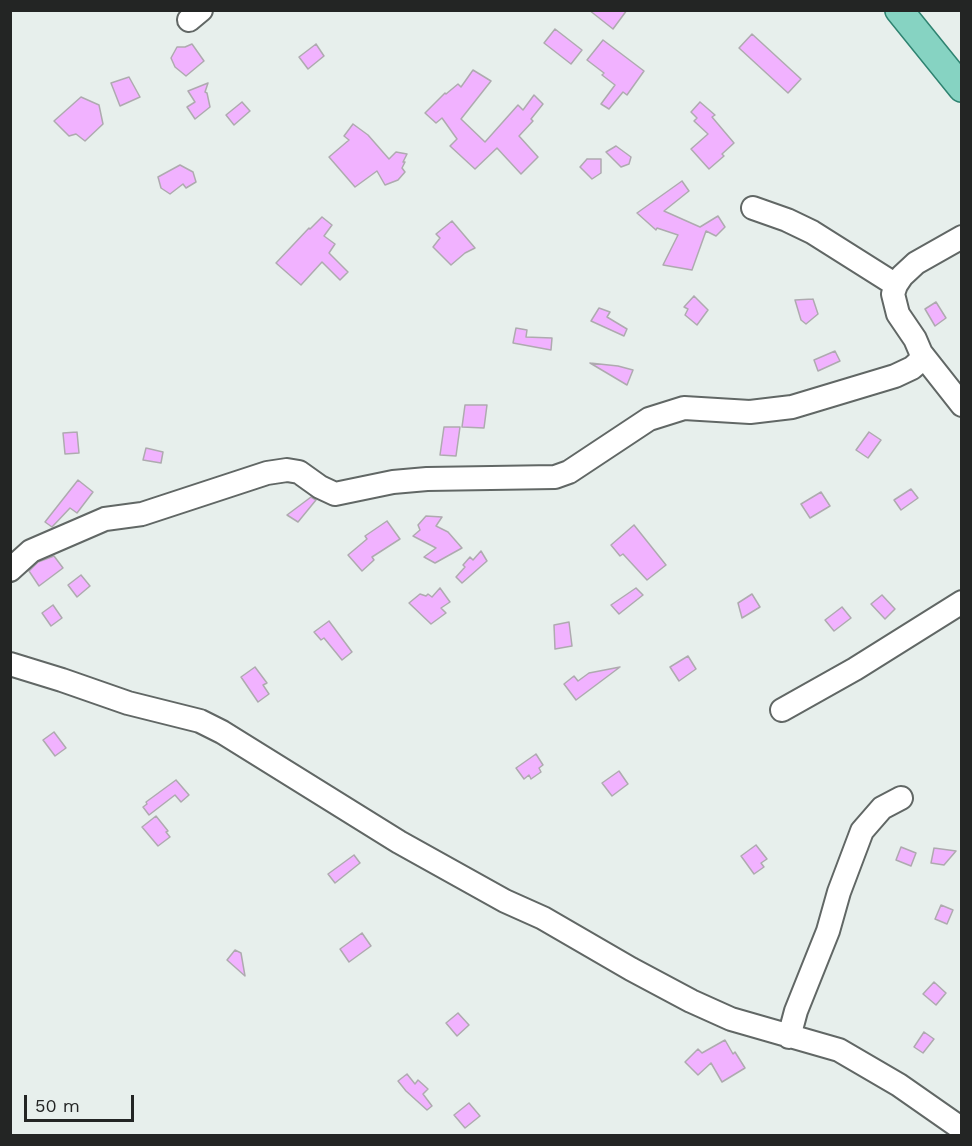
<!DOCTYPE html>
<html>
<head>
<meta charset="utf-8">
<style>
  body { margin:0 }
  #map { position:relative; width:972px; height:1146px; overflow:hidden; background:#e7efec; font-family:"Work Sans",sans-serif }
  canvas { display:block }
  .frame { position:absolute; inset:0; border:12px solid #232524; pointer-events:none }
  .scale { position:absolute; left:24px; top:1095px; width:110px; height:27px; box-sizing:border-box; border:3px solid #232524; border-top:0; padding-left:8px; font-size:18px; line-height:21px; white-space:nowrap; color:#232524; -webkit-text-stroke:4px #e7efec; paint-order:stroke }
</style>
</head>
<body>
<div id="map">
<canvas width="972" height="1146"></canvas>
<div class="frame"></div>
<div class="scale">50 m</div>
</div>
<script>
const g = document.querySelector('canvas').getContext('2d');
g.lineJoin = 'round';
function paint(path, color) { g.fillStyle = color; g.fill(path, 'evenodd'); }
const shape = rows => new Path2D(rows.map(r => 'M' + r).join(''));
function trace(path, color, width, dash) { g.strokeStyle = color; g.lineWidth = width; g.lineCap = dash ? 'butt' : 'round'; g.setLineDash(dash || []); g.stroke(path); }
const building = shape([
  [589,10,627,10,613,29,589,10],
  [555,29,582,50,571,64,544,43,555,29],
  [752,34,801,79,788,93,739,48,752,34],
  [603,40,644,71,627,95,623,92,609,109,601,104,615,85,602,75,604,73,587,60,603,40],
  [192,44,204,61,186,76,175,67,171,58,177,47,185,47,192,44],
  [316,44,324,56,308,69,299,57,316,44],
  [473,70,491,81,461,119,485,142,518,105,523,110,534,95,543,104,531,119,533,121,519,136,538,157,521,174,497,148,475,169,450,146,457,139,442,118,436,123,425,113,445,93,446,94,458,84,461,87,473,70],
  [129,77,140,97,120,106,111,83,129,77],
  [208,83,205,92,207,93,210,107,195,119,187,107,195,102,188,91,208,83],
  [81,97,99,105,103,124,85,141,76,134,69,136,54,121,81,97],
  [242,102,250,111,234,125,226,115,242,102],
  [700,102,715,115,712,117,734,143,722,154,724,156,709,169,691,149,708,134,694,121,697,118,691,112,700,102],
  [353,124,368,135,389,159,396,152,407,154,403,162,405,162,402,168,405,172,398,180,385,185,377,171,355,187,329,157,349,140,344,136,353,124],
  [616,146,631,157,629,164,621,167,606,152,616,146],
  [587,159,601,159,601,173,592,179,580,167,587,159],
  [180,165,193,172,196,182,186,188,183,184,170,194,161,188,158,177,180,165],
  [682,181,689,191,664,211,700,227,718,216,725,227,716,236,706,231,692,270,663,265,678,235,657,228,656,230,637,213,682,181],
  [322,217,332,225,324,236,335,244,329,253,348,272,340,280,322,262,301,285,276,263,309,228,310,229,322,217],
  [452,221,475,248,465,253,451,265,433,247,440,238,436,234,452,221],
  [694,296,708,310,697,325,685,315,688,309,684,307,694,296],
  [813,299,818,314,806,324,801,320,795,300,813,299],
  [936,302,946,318,935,326,925,309,936,302],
  [599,308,610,312,607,317,627,329,624,336,591,321,599,308],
  [516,328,527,330,526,337,552,338,551,350,513,343,516,328],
  [835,351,840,361,818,371,814,360,835,351],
  [590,363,618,366,633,370,627,385,590,363],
  [465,405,487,405,484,428,462,427,465,405],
  [444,427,460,427,456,456,440,455,444,427],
  [77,432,79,453,65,454,63,433,77,432],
  [869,432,881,440,868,458,856,450,869,432],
  [146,448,163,452,161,463,143,460,146,448],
  [78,480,93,492,77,513,70,508,52,527,45,522,78,480],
  [911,489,918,498,901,510,894,500,911,489],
  [821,492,830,506,810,518,801,504,821,492],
  [311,497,316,500,298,522,287,515,311,497],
  [426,516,442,517,436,526,448,532,462,548,435,563,424,557,436,548,413,536,420,530,418,525,426,516],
  [387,521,400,539,372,557,374,560,362,571,348,555,367,539,365,536,387,521],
  [634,525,666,565,647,580,623,554,620,556,611,545,634,525],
  [481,551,487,561,462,583,456,577,465,567,463,565,470,557,473,560,481,551],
  [54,556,63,568,39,586,29,571,38,562,54,556],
  [81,575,90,586,77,597,68,585,81,575],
  [440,588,450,602,441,608,446,613,431,624,409,603,420,594,426,596,428,594,432,597,440,588],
  [636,588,643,595,619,614,611,605,636,588],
  [752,594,760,607,742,618,738,603,752,594],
  [882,595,895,609,885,619,871,604,882,595],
  [53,605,62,618,51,626,42,613,53,605],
  [842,607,851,618,834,631,825,620,842,607],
  [329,621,352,652,342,660,324,638,321,640,314,632,329,621],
  [569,622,572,646,555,649,554,625,569,622],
  [688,656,696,669,679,681,670,667,688,656],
  [255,667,267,683,263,685,269,694,258,702,241,677,255,667],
  [620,667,576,700,564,684,574,676,578,681,589,673,620,667],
  [54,732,66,748,55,756,43,740,54,732],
  [536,754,543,765,539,768,541,772,531,779,529,775,524,779,516,768,536,754],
  [619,771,628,784,612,796,602,783,619,771],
  [176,780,189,795,181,802,175,795,149,815,143,807,147,804,146,802,176,780],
  [156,816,168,831,166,832,170,837,158,846,142,827,156,816],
  [756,845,767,859,761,863,764,867,754,874,741,856,756,845],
  [901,847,916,853,911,866,896,860,901,847],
  [934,848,956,851,944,865,931,863,934,848],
  [354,855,360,863,335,883,328,874,354,855],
  [941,905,953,910,947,924,935,919,941,905],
  [362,933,371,946,349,962,340,949,362,933],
  [235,950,241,953,245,976,227,960,235,950],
  [934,982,946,993,936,1005,923,994,934,982],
  [458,1013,469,1025,457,1036,446,1023,458,1013],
  [924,1032,934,1039,923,1053,914,1047,924,1032],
  [725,1040,733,1054,735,1052,745,1068,722,1082,711,1063,698,1075,685,1062,698,1049,702,1053,725,1040],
  [407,1074,415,1084,418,1080,428,1089,423,1094,432,1106,427,1110,406,1091,398,1081,407,1074],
  [469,1103,480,1116,465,1128,454,1115,469,1103]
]);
const minor = shape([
  [189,20,201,10],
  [753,208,787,220,812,232,896,285],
  [921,353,962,405],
  [10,570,31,551,105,519,142,514,267,473,287,470,299,472,320,487,335,494,393,482,427,479,555,477,569,472,649,419,684,408,750,412,792,407,895,376,912,368,920,361,921,353,915,339,898,314,893,294,896,285,902,276,916,263,962,237],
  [10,664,62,680,128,703,200,721,222,732,399,842,505,901,543,918,631,969,691,1001,731,1019,839,1050,899,1085,962,1129],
  [782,710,855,669,962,602],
  [789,1037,796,1011,828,931,839,892,862,831,882,808,901,798]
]);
const major = shape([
  [899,10,962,88]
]);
paint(building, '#f1b2ff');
trace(building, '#aeaaaf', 1.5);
trace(minor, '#616765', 26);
trace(major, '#2f8371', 30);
trace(minor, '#fff', 22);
trace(major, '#86d3c2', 27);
</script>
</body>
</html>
